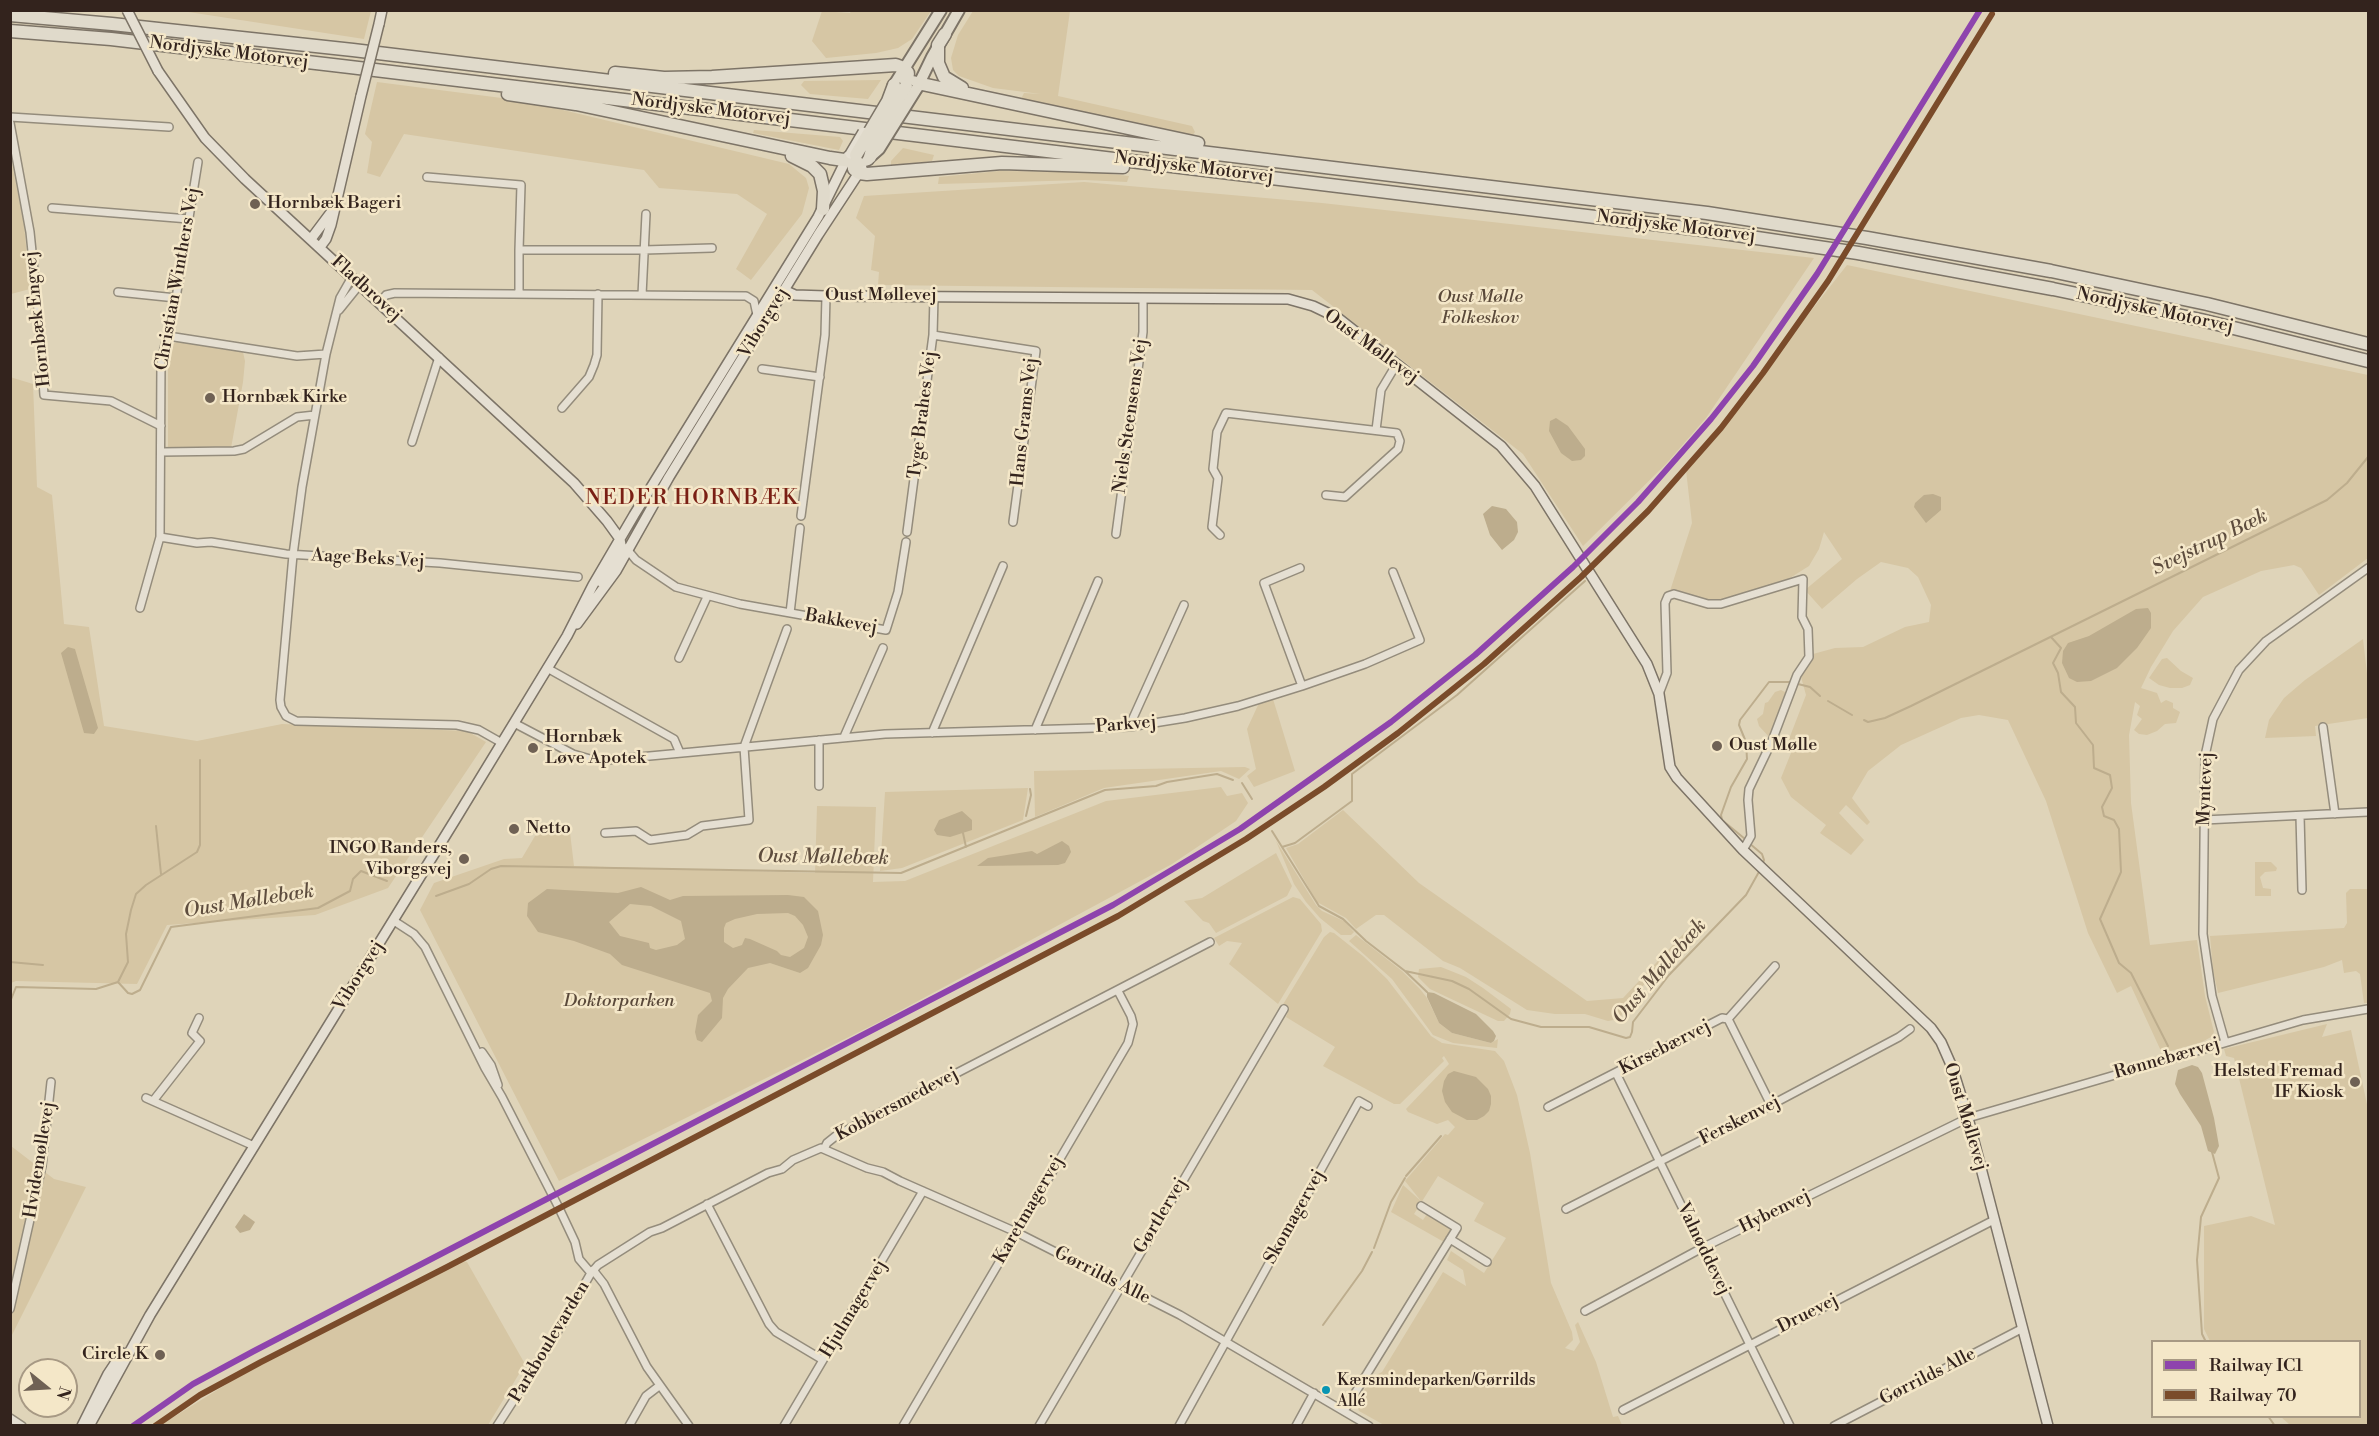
<!DOCTYPE html>
<html>
<head>
<meta charset="utf-8">
<style>
  body { margin:0 }
  #map { position:relative; width:2379px; height:1436px; overflow:hidden; background:#dfd4b9; font-family:"Libre Bodoni",serif }
  canvas { display:block }
  .frame { position:absolute; inset:0; border:12px solid #33231d; pointer-events:none }
  .legend { position:absolute; left:2151px; top:1340px; width:210px; height:78px; box-sizing:border-box; background:#f4e7c8; border:2px solid #a79984; margin:0; padding:8px 10px; list-style:none; font-size:18px; color:#33231d }
  .legend li { display:flex; align-items:center; gap:12px; height:30px }
  .legend b { width:30px; border:2px solid #a79984 }
  .north { position:absolute; left:18px; top:1358px; width:60px; height:60px; box-sizing:border-box; background:#f4e7c8; border:2px solid #a79984; border-radius:50%; rotate:108deg; font-size:16px; font-weight:700; line-height:24px; text-align:center; color:#33231d }
  .north::after { content:''; display:block; margin:auto; width:21px; height:27px; background:#6f6154; clip-path:polygon(50% 0,100% 100%,50% 72%,0 100%) }
</style>
</head>
<body>
<div id="map">
<canvas width="2379" height="1436"></canvas>
<div class="frame"></div>
<ul class="legend">
<li><b style="height:8px;background:#8e44ad"></b>Railway IC1</li>
<li><b style="height:8px;background:#7a4b2a"></b>Railway 70</li>
</ul>
<div class="north">N</div>
</div>
<script>
const g = document.querySelector('canvas').getContext('2d');
g.lineJoin = 'round';
function paint(path, color) { g.fillStyle = color; g.fill(path, 'evenodd'); }
const shape = rows => new Path2D(rows.map(r => 'M' + r).join(''));
function trace(path, color, width, dash) { g.strokeStyle = color; g.lineWidth = width; g.lineCap = dash ? 'butt' : 'round'; g.setLineDash(dash || []); g.stroke(path); }
function label(font, color, halo, rows, align = 'center') {
  g.font = font + ' "Libre Bodoni",serif'; g.lineWidth = 5; g.setLineDash([]); g.textBaseline = 'middle'; g.strokeStyle = halo; g.fillStyle = color; for (const [text, x, y, turn = 0] of rows) {
    g.save(); g.translate(x, y); g.rotate((+turn || 0) * Math.PI / 180); g.textAlign = isNaN(turn) ? turn : align; if (halo) g.strokeText(text, 0, 0); g.fillText(text, 0, 0); g.restore();
  }
}
const green = shape([
  [182,11,371,11,364,39],
  [851,11,851,10,931,11,912,39,898,48,876,53,826,58,812,41,822,11,850,13],
  [973,11,1070,11,1058,96,1192,126,1195,132,1192,136,1021,99,1024,93,1041,94,993,88,959,76,953,70,951,58,958,35],
  [881,80,868,99,810,94,801,85,804,81],
  [377,82,525,101,789,164,806,178,809,188,802,214,751,280,736,269,767,214,737,194,659,188,644,170,404,134,380,177,367,173,372,142,365,134],
  [754,130,840,137,843,141,839,150,753,133],
  [903,148,934,155,932,161,891,166,891,161],
  [10,154,24,224,30,289,11,294],
  [999,171,1090,172,1129,176,1127,182,1085,180,938,184,939,177],
  [1084,182,1322,203,1814,258,1706,418,1666,464,1583,546,1523,454,1312,290,878,285,879,272,871,270,875,236,856,218,864,196],
  [1847,265,2368,375,2368,558,2319,595,2301,568,2294,565,2261,571,2203,597,2173,631,2151,667,2141,688,2157,693,2161,703,2166,700,2173,703,2173,708,2180,712,2176,723,2165,724,2157,731,2147,735,2139,734,2134,730,2142,719,2137,715,2140,706,2135,702,2129,735,2131,803,2150,945,2197,940,2205,996,2214,1032,2211,1037,2202,1042,2164,1053,2161,1051,2131,986,2117,993,2088,933,2046,801,2008,720,1979,715,1961,718,1901,745,1868,771,1852,798,1870,822,1867,825,1846,805,1839,813,1864,840,1851,855,1820,833,1826,825,1791,797,1781,778,1791,753,1789,739,1806,695,1801,677,1813,654,1835,648,1863,647,1905,627,1929,622,1931,605,1918,577,1908,568,1881,562,1857,579,1822,609,1805,590,1842,559,1824,532,1819,549,1809,566,1782,583,1727,601,1713,602,1670,591,1692,523,1686,470],
  [177,342,243,352,245,361,243,382,231,448,168,448,168,352,171,345],
  [10,377,33,384,37,487,52,495,64,624,89,627,104,726,197,741,282,724,467,731,486,742,388,888,315,915,167,925,137,984,16,981,11,983],
  [2363,639,2368,682,2368,718,2315,726,2316,736,2265,738,2269,720,2284,698,2305,680],
  [2167,658,2181,671,2193,678,2190,685,2182,688,2170,688,2159,685,2149,678,2162,659],
  [1781,690,1787,693,1770,738,1759,726,1757,719,1763,714,1765,703,1768,702,1775,692],
  [1273,699,1295,771,1254,787,1247,776,1256,769,1247,729,1259,703],
  [1245,767,1250,769,1239,779,1221,771,1104,788,1035,817,1034,771],
  [1221,787,1227,796,1242,793,1248,803,1236,821,1172,864,879,1022,559,1181,420,910,434,883,504,859,522,858,535,836,569,824,574,866,815,873,817,806,876,807,873,882,905,881,1106,801],
  [1028,788,1023,820,902,868,880,871,885,792],
  [1343,810,1419,883,1587,1001,1623,998,1687,930,1690,938,1677,949,1640,989,1619,1019,1608,1021,1585,1014,1555,1014,1527,1010,1460,968,1443,961,1384,915,1376,915,1356,929,1346,918,1317,902,1286,848,1298,844],
  [1276,841,1316,905,1322,911,1344,921,1354,932,1351,935,1341,935,1320,918,1306,902,1294,884],
  [1276,853,1292,886,1287,896,1216,933,1209,923,1203,921,1184,901,1202,898],
  [2255,862,2271,862,2277,868,2276,871,2265,872,2260,877,2263,888,2271,889,2271,896,2255,896],
  [2350,889,2368,889,2368,1003,2364,1003,2360,974,2356,971,2344,973,2342,960,2324,967,2218,993,2213,970,2210,936,2344,928,2347,923,2346,893],
  [1293,897,1300,899,1321,924,1322,931,1278,1004,1229,964,1242,943,1227,941,1219,946,1214,938],
  [1330,932,1334,933,1363,956,1387,979,1431,1036,1442,1043,1495,1051,1504,1061,1517,1095,1530,1153,1551,1283,1572,1332,1573,1340,1565,1348,1574,1351,1580,1342,1575,1325,1578,1322,1596,1362,1613,1417,1618,1416,1622,1425,1384,1425,1359,1411,1356,1403,1372,1377,1382,1372,1443,1272,1466,1286,1463,1270,1447,1260,1451,1251,1484,1273,1506,1238,1474,1221,1484,1203,1438,1176,1414,1214,1423,1220,1427,1214,1452,1229,1444,1242,1391,1212,1403,1185,1421,1201,1405,1181,1445,1134,1448,1135,1455,1127,1448,1120,1437,1124,1408,1112,1406,1109,1449,1064,1444,1056,1442,1058,1444,1061,1400,1104,1394,1104,1323,1066,1335,1047,1286,1017,1288,1012,1282,1006,1324,937],
  [1356,935,1402,971,1420,989,1427,998,1439,1023,1452,1033,1491,1043,1498,1039,1497,1048,1453,1043,1433,1035,1392,979,1349,941],
  [1441,967,1466,977,1483,988,1511,1009,1510,1014,1504,1021,1498,1021,1430,989,1418,977,1419,969],
  [2327,1024,2322,1037,2351,1030,2368,1109,2368,1425,2290,1425,2281,1417,2360,1416,2360,1342,2210,1341,2204,1329,2204,1226,2251,1216,2275,1225,2234,1058,2226,1056,2224,1049],
  [11,1146,54,1179,86,1187,11,1337],
  [458,1260,467,1262,525,1364,488,1425,161,1425,251,1369]
]);
const water = shape([
  [1556,418,1568,426,1585,449,1585,456,1581,460,1572,461,1561,453,1549,431,1550,421],
  [1933,494,1941,497,1941,510,1926,523,1914,507,1915,503,1924,495],
  [1492,506,1506,509,1517,522,1518,532,1514,540,1502,550,1490,535,1483,514],
  [2148,608,2151,613,2151,628,2137,648,2117,668,2091,681,2077,682,2069,678,2062,663,2063,651,2068,643,2089,636,2136,609],
  [68,647,75,649,98,728,94,734,84,733,61,653],
  [962,811,972,820,972,830,950,837,937,835,934,830,939,820],
  [1062,841,1069,846,1071,852,1065,863,1058,865,977,866,988,858,1032,851,1037,854],
  [641,887,670,900,683,896,788,895,804,897,818,911,823,935,821,945,808,968,800,973,770,963,748,968,728,989,723,998,722,1018,702,1042,697,1040,695,1032,698,1015,712,1001,710,993,622,965,610,954,574,941,538,932,527,916,528,903,547,889,618,893],
  [630,904,651,906,681,921,685,939,677,945,656,950,650,948,649,943,620,936,609,922],
  [788,913,795,916,803,925,808,937,804,948,790,957,781,955,777,951,750,939,745,938,742,945,733,948,724,942,724,928,726,923,735,919,757,914],
  [1427,992,1434,993,1476,1014,1493,1031,1496,1036,1494,1041,1491,1043,1452,1033,1439,1023,1427,997],
  [2192,1065,2198,1067,2202,1073,2214,1118,2219,1146,2215,1154,2208,1151,2201,1126,2180,1094,2175,1084,2178,1070],
  [1454,1071,1476,1077,1488,1089,1491,1096,1491,1104,1489,1111,1484,1116,1477,1120,1467,1120,1452,1112,1445,1102,1442,1091,1444,1081,1448,1074],
  [244,1214,255,1222,250,1230,240,1233,235,1227]
]);
const stream = shape([
  [2051,637,2061,648,2053,663,2058,673,2061,692,2075,707,2076,723,2093,745,2094,768,2110,775,2112,788,2102,807,2104,816,2114,820,2119,829,2121,872,2100,919,2119,963,2131,973,2168,1046],
  [1828,701,1852,715],
  [1864,720,1868,722,1885,718,1911,706,2327,500,2347,483,2368,457],
  [1242,783,1252,799],
  [1026,816,1031,795,1030,789],
  [156,826,161,874],
  [1272,831,1319,906,1343,919,1366,941,1405,971,1452,981,1469,989,1511,1019,1541,1027,1589,1027,1626,1038,1630,1037,1632,1032,1633,1022,1669,975,1746,895,1760,870],
  [963,833,966,847],
  [1745,839,1722,820,1721,815,1731,787,1747,759,1746,742,1739,725,1740,720,1769,682,1790,682,1810,687,1820,696],
  [1749,843,1762,854,1764,860,1763,863],
  [1282,847,1295,843,1352,801,1352,774,1457,695,1585,581],
  [436,896,469,884,491,869,501,866,901,873,1105,790,1156,786,1167,782,1217,774,1233,780],
  [10,962,43,965],
  [1405,971,1427,992],
  [118,982,128,962,126,934,131,910,136,894,146,885,197,852,200,845,200,760],
  [10,1002,16,987,96,989,118,982,128,993,132,994,140,990,171,927,318,908,350,891,353,879,361,871,387,881],
  [1406,1176,1441,1136],
  [1374,1248,1391,1202,1405,1178],
  [1323,1325,1362,1271,1372,1252],
  [2206,1342,2202,1334,2197,1260,2201,1217,2219,1178,2212,1152],
  [2268,1416,2275,1426]
]);
const street = shape([
  [10,117,169,127],
  [10,123,30,232,38,310,44,395,111,401,161,426],
  [427,177,521,185,519,250,644,250,712,248],
  [52,208,189,219],
  [519,250,519,293],
  [352,277,340,298,326,354,302,487,293,555,280,700,281,707,286,716,296,721,457,725,479,730,502,743],
  [118,292,176,298],
  [642,295,646,214],
  [380,302,386,295,395,293,746,296,754,301,757,315],
  [339,310,360,284],
  [933,335,1036,351,1013,522],
  [168,336,297,356,326,354],
  [762,369,820,377],
  [562,408,589,377,594,365,597,355,598,294],
  [1376,430,1381,390,1396,365],
  [412,442,439,357],
  [161,452,234,451,244,449,297,417,315,415],
  [801,516,825,335,826,296],
  [907,532,933,335,934,297],
  [1116,534,1143,332,1143,298],
  [1220,535,1212,527,1218,478,1213,469,1217,432,1226,413,1397,433,1400,441,1398,449,1345,497,1326,495],
  [160,537,197,543,211,542,286,554,440,563,578,577],
  [626,548,636,560,676,587,740,604,886,630,898,592,906,542],
  [1300,568,1264,583,1302,686],
  [140,608,160,537,161,362,176,298,198,162],
  [790,613,800,528],
  [679,658,707,597],
  [547,668,674,739,680,753],
  [1659,694,1667,673,1665,603,1668,596,1674,594,1708,604,1721,604,1803,579,1802,617,1808,629,1809,657,1797,675,1772,741,1749,789,1748,800,1751,836,1743,850],
  [514,723,573,754,590,759,607,760,885,734,1129,727,1185,718,1238,706,1302,686,1365,664,1420,640,1393,572],
  [1129,727,1184,605],
  [2323,727,2335,814],
  [1035,730,1098,581],
  [932,733,1003,566],
  [844,737,883,648],
  [819,786,819,740],
  [2300,816,2302,890],
  [2204,820,2368,812],
  [605,833,636,831,650,840,687,835,702,826,749,820,744,747,787,629],
  [394,921,414,934,425,947,485,1068,502,1097,558,1206,575,1242,579,1259,591,1273],
  [1728,1019,1775,966],
  [2225,1042,2212,996,2203,934,2205,756,2213,719,2239,670,2266,641,2368,568],
  [482,1052,491,1065,498,1085],
  [1616,1073,1790,1426],
  [146,1098,254,1146],
  [153,1101,200,1041,192,1033,199,1018],
  [1548,1107,1722,1018,1728,1019,1771,1105],
  [824,1149,827,1143,837,1135,1210,942],
  [707,1204,769,1324,776,1332,823,1360],
  [1566,1209,1771,1105,1899,1037,1910,1029],
  [1450,1239,1487,1262],
  [593,1270,604,1284,647,1367,689,1426],
  [10,1309,42,1166,51,1082],
  [1585,1311,1702,1248,1968,1118,2303,1020,2368,1009],
  [1623,1410,1994,1220],
  [1344,1411,1457,1228,1421,1206],
  [10,1418,22,1426],
  [497,1426,555,1336,591,1273,598,1265,650,1232,662,1228,768,1173,782,1169,793,1160,821,1148,867,1168,883,1172,900,1181,1016,1232,1180,1315,1369,1426],
  [629,1426,646,1396,659,1386],
  [784,1426,923,1191],
  [903,1426,1128,1043,1133,1024,1131,1016,1118,991],
  [1039,1426,1284,1009],
  [1179,1426,1359,1101,1368,1106],
  [1296,1426,1314,1393],
  [1834,1426,2023,1328]
]);
const secondary = shape([
  [379,24,382,10],
  [158,71,205,138,245,179,549,460,574,483,607,521,620,539,621,545,619,554,601,582],
  [311,239,332,211],
  [320,247,326,239,331,225,361,96],
  [784,290,795,295,826,296,1288,299,1313,306,1338,318,1501,446,1535,486,1647,664,1659,694,1670,767,1677,778,1743,850,1931,1028,1941,1042,1952,1067,1968,1118,2048,1426],
  [577,624,616,571,669,477,818,235,862,168],
  [82,1426,108,1374,122,1353],
  [89,1426,150,1315,455,820,567,636,593,585,634,515,818,217,848,156]
]);
const primary = shape([
  [894,85,941,10],
  [917,88,932,57,959,10]
]);
const highway = shape([
  [10,15,112,24,353,50,1707,213,1867,238,2051,271,2207,304,2368,344],
  [10,31,111,39,350,67,1703,230,1858,253,2053,289,2201,320,2368,361],
  [945,34,938,45,938,63,944,77,962,88],
  [615,73,664,78,712,77,896,65,904,68,908,73,906,86],
  [894,85,908,81,1198,143],
  [508,94,576,104,830,158,858,162,868,159],
  [856,155,853,162,854,169,859,173,867,174,1002,163,1123,167],
  [792,156,812,166,820,174,824,191,823,209]
]);
const secondaryBridge = shape([
  [127,10,158,71],
  [361,96,379,24],
  [850,154,863,132]
]);
const primaryBridge = shape([
  [870,157,879,149,917,88]
]);
const highwayBridge = shape([
  [856,155,888,101,894,85],
  [870,157,875,140,906,86]
]);
const rail1 = shape([
  [133,1426,193,1384,254,1351,1113,905,1240,829,1391,722,1475,655,1573,567,1638,502,1711,419,1753,366,1817,274,1980,10]
]);
const rail2 = shape([
  [155,1426,200,1395,261,1362,447,1267,1118,916,1246,839,1324,787,1398,733,1484,664,1581,577,1648,511,1721,428,1763,373,1828,281,1992,14]
]);
const markers = [
  [255,204,6,"#6f6154"],
  [210,398,6,"#6f6154"],
  [1717,746,6,"#6f6154"],
  [533,748,6,"#6f6154"],
  [514,829,6,"#6f6154"],
  [464,859,6,"#6f6154"],
  [2355,1082,6,"#6f6154"],
  [160,1355,6,"#6f6154"],
  [1326,1390,5,"#0895b3"]
];
const busNames = [
  ["Kærsmindeparken/Gørrilds",1337,1381],
  ["Allé",1337,1402]
];
const streetNames = [
  ["Nordjyske Motorvej",229,53,7],
  ["Nordjyske Motorvej",711,110,7],
  ["Nordjyske Motorvej",1194,168,7],
  ["Nordjyske Motorvej",1676,227,7],
  ["Christian Winthers Vej",178,279,-80],
  ["Fladbrovej",366,289,42],
  ["Oust Møllevej",881,296],
  ["Nordjyske Motorvej",2155,311,12],
  ["Hornbæk Engvej",38,319,-96],
  ["Viborgvej",764,323,-59],
  ["Oust Møllevej",1371,347,36],
  ["Tyge Brahes Vej",923,415,-83],
  ["Niels Steensens Vej",1131,416,-82],
  ["Hans Grams Vej",1025,422,-84],
  ["Aage Beks Vej",368,559,3],
  ["Bakkevej",841,622,10],
  ["Parkvej",1126,725,-5],
  ["Myntevej",2206,789,-88],
  ["Viborgvej",359,976,-58],
  ["Kirsebærvej",1665,1048,-27],
  ["Rønnebærvej",2167,1059,-16],
  ["Kobbersmedevej",897,1105,-28],
  ["Oust Møllevej",1965,1117,73],
  ["Ferskenvej",1740,1121,-27],
  ["Hvidemøllevej",40,1160,-81],
  ["Karetmagervej",1029,1210,-60],
  ["Hybenvej",1775,1212,-26],
  ["Gørtlervej",1161,1216,-59],
  ["Skomagervej",1295,1217,-61],
  ["Valnøddevej",1703,1249,64],
  ["Gørrilds Alle",1102,1276,27],
  ["Hjulmagervej",854,1309,-59],
  ["Druevej",1808,1314,-27],
  ["Parkboulevarden",550,1342,-59],
  ["Gørrilds Alle",1928,1377,-27]
];
const poiNames = [
  ["Hornbæk Bageri",267,204],
  ["Hornbæk Kirke",222,398],
  ["Hornbæk",545,738],
  ["Løve Apotek",545,759],
  ["Oust Mølle",1729,746],
  ["Netto",526,829],
  ["INGO Randers,",452,849,"right"],
  ["Viborgsvej",452,870,"right"],
  ["Helsted Fremad",2343,1072,"right"],
  ["IF Kiosk",2343,1093,"right"],
  ["Circle K",148,1355,"right"]
];
const parkNames = [
  ["Oust Mølle",1480,298],
  ["Folkeskov",1480,319],
  ["Doktorparken",619,1002]
];
const waterNames = [
  ["Svejstrup Bæk",2210,543,-26],
  ["Oust Møllebæk",823,858,1],
  ["Oust Møllebæk",249,902,-9],
  ["Oust Møllebæk",1660,972,-49]
];
const quarterNames = [
  ["NEDER HORNBÆK",692,499]
];
paint(green, '#d6c6a4');
paint(water, '#bdad8d');
trace(stream, '#bdad8d', 2);
trace(street, '#948c7c', 10);
trace(secondary, '#7d7467', 12);
trace(primary, '#7d7467', 14);
trace(highway, '#7d7467', 15);
trace(street, '#e5dfd2', 7);
trace(secondary, '#e5dfd2', 9);
trace(primary, '#e0dacb', 10);
trace(highway, '#e0dacb', 12);
trace(secondaryBridge, '#7d7467', 12, []);
trace(primaryBridge, '#7d7467', 14, []);
trace(highwayBridge, '#7d7467', 15, []);
trace(secondaryBridge, '#e5dfd2', 9);
trace(primaryBridge, '#e0dacb', 10);
trace(highwayBridge, '#e0dacb', 12);
trace(rail1, '#8e44ad', 6);
trace(rail2, '#7a4b2a', 6);
for (const [x, y, r, color] of markers) { const dot = new Path2D(); dot.arc(x, y, r, 0, 2 * Math.PI); g.fillStyle = color; g.fill(dot); trace(dot, '#f4e7c8', 2); }
label('16px', '#33231d', '#f4e7c8', busNames, 'left');
label('18px', '#33231d', '#f4e7c8', streetNames);
label('18px', '#33231d', '#f4e7c8', poiNames, 'left');
label('italic 18px', '#5a493a', '#f4e7c8', parkNames);
label('italic 20px', '#5e4d3e', '#f4e7c8', waterNames);
g.letterSpacing = '1.5px';
label('21px', '#7a1f14', '#f4e7c8', quarterNames);
g.letterSpacing = '0px';
</script>
</body>
</html>
